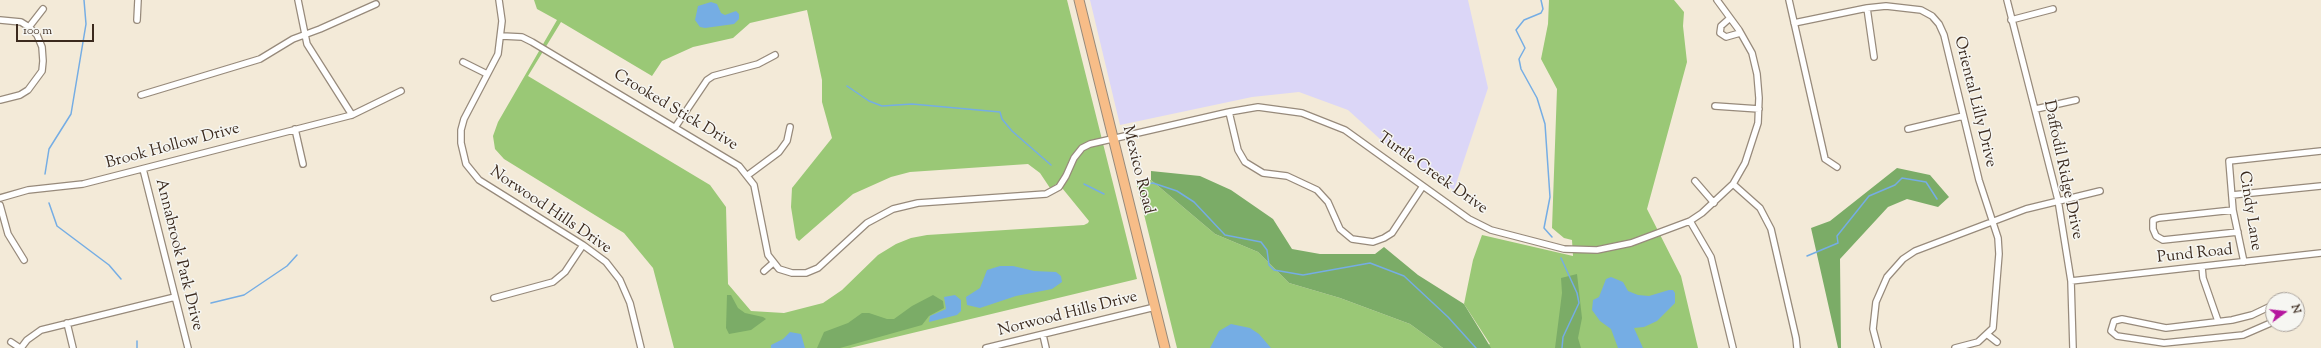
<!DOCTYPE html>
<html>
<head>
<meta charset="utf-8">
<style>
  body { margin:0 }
  #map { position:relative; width:2321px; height:348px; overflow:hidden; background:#f3ead8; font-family:"Sorts Mill Goudy",serif }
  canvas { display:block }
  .north { position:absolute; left:2265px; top:292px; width:40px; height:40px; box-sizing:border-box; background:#f6f6f2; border:1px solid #aba49d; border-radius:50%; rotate:75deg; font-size:11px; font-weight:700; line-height:16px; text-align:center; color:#3b2a1e }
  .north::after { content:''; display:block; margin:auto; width:14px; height:18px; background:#b5179e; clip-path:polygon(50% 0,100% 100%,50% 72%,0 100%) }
  .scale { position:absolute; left:16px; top:24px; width:78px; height:18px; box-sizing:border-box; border:2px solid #3b2a1e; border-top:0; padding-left:5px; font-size:12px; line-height:14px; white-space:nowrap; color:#3b2a1e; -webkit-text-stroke:3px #f6f6f2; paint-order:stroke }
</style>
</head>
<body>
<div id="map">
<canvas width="2321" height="348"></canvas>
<div class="north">N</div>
<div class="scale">100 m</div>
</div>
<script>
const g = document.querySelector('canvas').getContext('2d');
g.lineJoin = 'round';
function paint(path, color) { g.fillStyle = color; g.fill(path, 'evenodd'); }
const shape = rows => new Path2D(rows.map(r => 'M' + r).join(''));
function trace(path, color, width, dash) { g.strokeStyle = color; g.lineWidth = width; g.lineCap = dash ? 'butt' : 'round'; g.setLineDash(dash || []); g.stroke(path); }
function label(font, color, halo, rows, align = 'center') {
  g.font = font + ' "Sorts Mill Goudy",serif'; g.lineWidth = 3; g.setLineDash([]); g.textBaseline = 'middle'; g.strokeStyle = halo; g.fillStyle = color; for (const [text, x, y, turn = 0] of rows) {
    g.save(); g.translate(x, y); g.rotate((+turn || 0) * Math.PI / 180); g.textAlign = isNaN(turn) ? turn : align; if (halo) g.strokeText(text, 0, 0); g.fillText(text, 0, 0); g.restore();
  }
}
const built = shape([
  [1090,0,1468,0,1488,88,1454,190,1380,139,1348,110,1299,92,1252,97,1120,125]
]);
const green = shape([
  [534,0,1067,0,1137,279,850,348,674,348,653,268,624,233,504,159,495,149,493,136,498,122,557,20,537,9],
  [807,10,822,80,822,102,832,138,792,188,791,207,796,238,799,241,853,194,891,177,910,172,1028,164,1040,173,1050,188,1058,183,1089,221,1088,223,1084,225,927,235,911,238,896,244,878,255,842,290,823,303,784,313,751,311,728,284,726,207,710,185,528,76,561,22,652,76,662,61,693,47,733,38,750,23],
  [1549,0,1674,0,1684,12,1683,26,1687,62,1647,209,1681,276,1698,348,1481,348,1490,344,1464,304,1473,260,1482,235,1573,256,1572,240,1564,238,1552,228,1557,89,1541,59,1548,24],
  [1151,180,1215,234,1258,252,1289,283,1340,298,1410,324,1443,348,1177,348,1136,182]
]);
const forest = shape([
  [1897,168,1930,175,1949,197,1938,207,1907,199,1888,207,1840,259,1841,348,1838,348,1811,228,1830,221],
  [1151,171,1200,176,1231,190,1273,219,1292,249,1320,254,1375,254,1384,247,1418,275,1464,304,1491,348,1443,348,1410,324,1340,298,1289,283,1258,252,1215,234,1151,180],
  [1577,274,1582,318,1578,338,1581,348,1555,348,1562,293,1561,278],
  [727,295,731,295,738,308,745,313,763,317,766,319,751,330,729,334,726,328],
  [933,295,943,301,944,308,929,316,922,325,840,348,817,348,824,332,848,323,862,313,869,313,887,319,894,319,912,306]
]);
const water = shape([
  [711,2,717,4,721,13,725,15,736,11,739,14,739,19,734,24,705,28,700,27,695,20,698,6],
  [1000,266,1013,266,1034,271,1056,272,1061,276,1062,282,1052,289,1016,296,980,308,967,305,966,297,980,288,987,270],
  [1611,277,1623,282,1628,291,1638,295,1649,296,1669,290,1673,290,1675,293,1675,303,1657,321,1644,327,1634,328,1643,348,1618,348,1611,329,1600,321,1592,310,1593,300,1599,297,1606,279],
  [955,295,961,300,961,311,957,315,929,322,930,316,946,309,944,297],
  [1231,324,1250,328,1259,334,1271,348,1210,348,1219,331],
  [790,332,801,334,805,348,771,348,771,345,783,339]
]);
const stream = shape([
  [1541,0,1543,9,1541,13,1524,20,1516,30,1525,48,1519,59,1521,69,1537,98,1545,124,1550,197,1544,228,1552,237],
  [847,86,869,101,882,106,912,104,1000,112,1002,119,1012,131,1051,165],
  [45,174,49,149,71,114,86,24,84,0],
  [1084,184,1104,194],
  [1141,185,1153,183,1177,191,1194,202,1225,235,1261,242,1267,250,1269,265,1274,270,1303,275,1370,263,1404,276,1448,317,1476,348],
  [49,203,57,226,109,265,121,279],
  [1807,256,1838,243,1837,236,1869,196,1895,185,1902,178,1926,182,1937,199],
  [1561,258,1577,293,1579,303,1563,337,1562,348],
  [211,303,244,295,287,266,297,255],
  [137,348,137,341]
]);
const street = shape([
  [298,0,307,44,352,115],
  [499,0,502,21,498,54,464,119,461,130,461,143,466,164,479,180,583,245,606,262,620,280,630,303,641,348],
  [1789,0,1825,159,1837,167],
  [2007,0,2058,200,2071,281,2073,348],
  [1867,8,1874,57],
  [1730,18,1721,26,1720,33,1726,37,1740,33],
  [0,20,21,22,29,27,37,35,42,47,43,61,42,71,28,90,20,95,0,100],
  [137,20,138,0],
  [2011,20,2053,9],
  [1794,23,1867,8,1886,6,1921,10,1932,16,1939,24,1944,35,1979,180,1998,238,1999,254,1993,328,1978,342,1955,348],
  [29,27,43,9],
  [502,36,522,37,532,42,739,166,754,185,768,255,779,269,792,273,806,273,818,268,867,223,893,209,918,203,1046,194,1059,187,1066,176,1074,158,1082,148,1090,144,1229,112,1258,107,1302,113,1345,130,1469,219,1491,230,1564,249,1597,250,1631,243,1690,221,1702,213,1733,184,1745,163,1758,123,1759,98,1757,74,1752,53,1739,30,1717,0],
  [463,62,487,74],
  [141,95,260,59,293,39,320,29,376,4],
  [1715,106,1759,109],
  [2036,109,2076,100],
  [1229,112,1238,150,1245,162,1263,173,1287,176,1317,190,1328,202,1340,229,1352,239,1373,242,1384,238,1392,233,1423,186],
  [676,126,707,80,713,76,758,64,775,55],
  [295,129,303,164],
  [1908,129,1963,116],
  [143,169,188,348],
  [748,175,779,152,787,141,790,127],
  [1695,181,1714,203],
  [1733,184,1760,208,1771,229,1796,338,1797,348],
  [2232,195,2321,186],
  [0,198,28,190,83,184,352,115,401,91],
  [0,205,8,234,24,260],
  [2233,210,2159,218,2153,220,2153,229,2156,236,2163,240,2238,232],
  [1690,221,1711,257,1733,348],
  [2244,262,2233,210,2229,161,2321,151],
  [2202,267,2203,278,2218,321],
  [764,271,773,263],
  [2071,281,2321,253],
  [494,298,553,282,565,272,583,245],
  [2273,305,2252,315,2232,320,2166,328,2122,319,2114,321,2111,331,2117,336,2164,343,2243,335,2273,322],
  [67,323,73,348],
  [1043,335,1046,348],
  [1988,335,1997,342],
  [11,342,20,348],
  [21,348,27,340,41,330,175,297],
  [986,348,1155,307],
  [1878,348,1873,329,1876,302,1887,277,1903,259,1915,251,2026,209,2100,191]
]);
const primary = shape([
  [1079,0,1165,348]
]);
const streetNames = [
  ["Oriental Lilly Drive",1974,102,76],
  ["Crooked Stick Drive",675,111,31],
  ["Brook Hollow Drive",173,147,-15],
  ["Mexico Road",1137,170,76],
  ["Daffodil Ridge Drive",2062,170,78],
  ["Turtle Creek Drive",1432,174,35],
  ["Norwood Hills Drive",550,211,34],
  ["Cindy Lane",2249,211,81],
  ["Annabrook Park Drive",178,255,76],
  ["Pund Road",2195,255,-6],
  ["Norwood Hills Drive",1068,315,-14]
];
paint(built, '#dbd6f7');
paint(green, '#9ac876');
paint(forest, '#7bac67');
paint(water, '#75ade4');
trace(stream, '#75ade4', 1.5);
trace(street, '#978a7b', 8);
trace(primary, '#978a7b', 11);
trace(street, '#fff', 5.5);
trace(primary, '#f7bd88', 9);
label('16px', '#3b2a1e', '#f6f6f2', streetNames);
</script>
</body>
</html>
